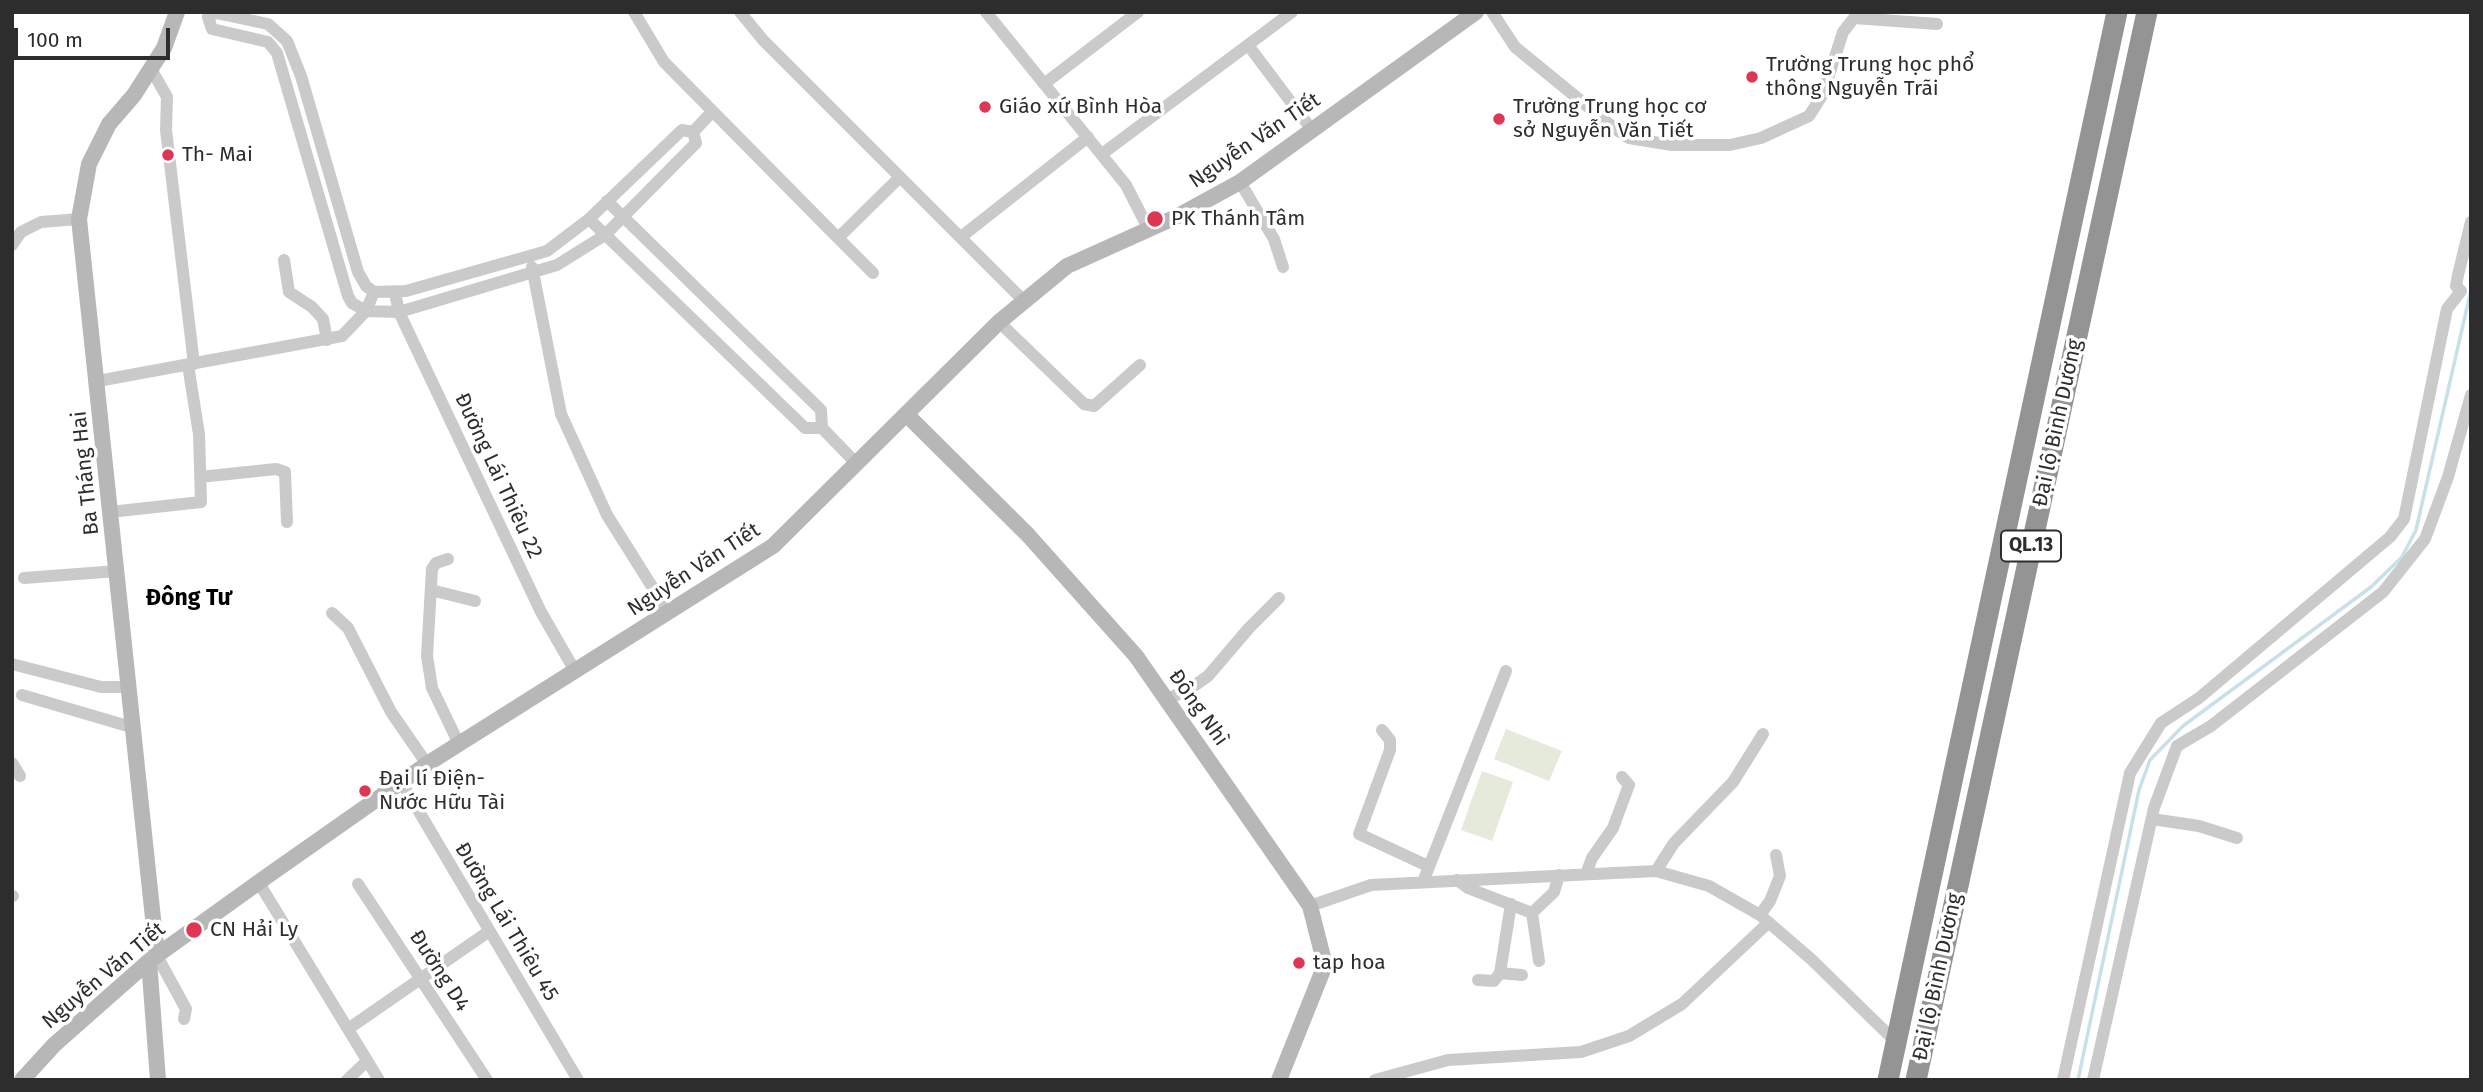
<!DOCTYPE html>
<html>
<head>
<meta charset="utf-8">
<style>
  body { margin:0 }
  #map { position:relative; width:2483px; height:1092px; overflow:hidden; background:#fff; font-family:"Fira Sans",sans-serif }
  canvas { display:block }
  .frame { position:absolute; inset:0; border:14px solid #2d2d2d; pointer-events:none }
  .scale { position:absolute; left:14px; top:28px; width:156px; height:32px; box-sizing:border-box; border:4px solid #2d2d2d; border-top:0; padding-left:9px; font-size:21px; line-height:24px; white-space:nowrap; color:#2d2d2d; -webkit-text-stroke:5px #fff; paint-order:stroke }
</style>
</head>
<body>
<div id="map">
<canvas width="2483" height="1092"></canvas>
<div class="frame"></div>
<div class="scale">100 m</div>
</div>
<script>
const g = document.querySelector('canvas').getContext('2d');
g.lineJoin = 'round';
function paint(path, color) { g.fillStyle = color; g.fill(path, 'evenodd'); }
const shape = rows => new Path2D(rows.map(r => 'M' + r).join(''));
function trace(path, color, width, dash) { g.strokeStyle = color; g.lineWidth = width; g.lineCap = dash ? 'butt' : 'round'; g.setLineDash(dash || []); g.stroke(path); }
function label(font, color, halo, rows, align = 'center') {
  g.font = font + ' "Fira Sans",sans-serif'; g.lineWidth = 7; g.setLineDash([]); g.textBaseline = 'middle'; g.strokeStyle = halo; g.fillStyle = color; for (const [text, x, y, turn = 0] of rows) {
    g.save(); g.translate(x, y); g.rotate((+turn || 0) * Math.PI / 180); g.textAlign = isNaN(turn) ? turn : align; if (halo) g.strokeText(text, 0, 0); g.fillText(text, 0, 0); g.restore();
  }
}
const green = shape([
  [1506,729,1562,751,1549,781,1494,759],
  [1482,771,1513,782,1492,841,1461,830]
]);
const stream = shape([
  [2078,1080,2139,790,2150,760,2183,726,2371,587,2402,557,2416,530,2471,290]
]);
const street = shape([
  [634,12,664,62,838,238,900,177],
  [740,12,763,40,1023,300],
  [986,12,1126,185,1148,228],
  [1492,12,1515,47,1614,128,1629,138,1672,145,1730,145,1761,138,1809,116,1823,94,1843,32,1854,18,1937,24],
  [216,13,268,24,287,41,301,76,358,272,366,286,374,292,406,291,547,251,589,219,682,130,693,132,696,143,605,235,557,265,399,312,366,311,352,303,348,296,277,53,268,42,212,29,208,17,216,13],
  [1248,45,1312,130],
  [150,67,167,97,166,130,194,364],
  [1044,84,1138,12],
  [693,132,711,113],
  [1102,154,1292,12],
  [1240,182,1274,239,1283,267],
  [607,201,821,410,822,428,857,464],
  [589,219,805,428,822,428],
  [961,237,1088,137],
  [838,238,873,273],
  [12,245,21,232,41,222,79,219],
  [284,260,289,292,312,307,323,319,327,340],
  [532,267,561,414,607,515,668,612],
  [2461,291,2456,286,2458,275,2471,222],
  [395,293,399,312,541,612,575,671],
  [999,322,1084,404,1094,406,1140,365],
  [98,381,342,336,366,311,374,292],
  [200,477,276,469,285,472,287,522],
  [110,512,201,502,199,434,188,365],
  [448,559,436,563,432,569,427,656,432,688,459,744],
  [24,578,117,571],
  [431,590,475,601],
  [332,613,348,628,391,712,427,764],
  [12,664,101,687,128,687],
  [22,695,131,727],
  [1166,700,1191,688,1208,676,1249,628,1279,598],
  [1382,730,1390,740,1390,750,1359,834,1428,866],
  [12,763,20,776],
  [402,783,578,1080],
  [2152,819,2199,826,2237,838],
  [1656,871,1674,843,1733,782,1763,734],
  [1586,874,1592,858,1613,828,1629,785,1622,777],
  [1457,880,1468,888,1532,913],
  [1423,882,1506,671],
  [259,883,379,1080],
  [358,884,487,1080],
  [12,896,13,896],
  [1310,906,1371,885,1656,871,1709,886,1760,915,1811,959,1897,1043],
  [1760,915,1770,901,1780,876,1776,855],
  [157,956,186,1009,184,1019],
  [1539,961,1532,913,1554,892,1559,875],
  [1500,973,1511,904],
  [1478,980,1494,981,1500,973,1522,975],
  [348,1029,488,932],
  [347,1080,367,1061],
  [1375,1080,1448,1060,1581,1052,1629,1036,1682,1004,1768,923],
  [2063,1080,2130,773,2161,723,2199,698,2390,537,2404,519,2447,309,2461,291],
  [2093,1080,2154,808,2177,746,2211,726,2383,592,2425,539,2448,477,2471,395]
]);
const secondary = shape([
  [907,415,1028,535,1136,656,1310,906,1325,965,1279,1080],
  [157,956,79,219,89,164,109,124,134,95,164,48,177,12],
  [149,961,158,1080],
  [22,1080,54,1045,149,961,266,877,427,764,773,546,999,322,1067,266,1176,217,1240,182,1476,12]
]);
const highway = shape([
  [1888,1080,2117,12],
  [1916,1080,2147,12]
]);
const markers = [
  [1752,77,7,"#de3653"],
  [985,107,7,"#de3653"],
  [1499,119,7,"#de3653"],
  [168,155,7,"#de3653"],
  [1155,219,9,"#de3653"],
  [365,791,7,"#de3653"],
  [194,930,9,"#de3653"],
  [1299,963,7,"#de3653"]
];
const shields = [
  [2031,546,60]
];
const shieldNames = [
  ["QL.13",2031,546]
];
const poiNames = [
  ["Trường Trung học phổ",1766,65],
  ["thông Nguyễn Trãi",1766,89],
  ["Giáo xứ Bình Hòa",999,107],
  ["Trường Trung học cơ",1513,107],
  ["sở Nguyễn Văn Tiết",1513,131],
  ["Th- Mai",182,155],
  ["PK Thánh Tâm",1171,219],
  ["Đại lí Điện-",379,779],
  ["Nước Hữu Tài",379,803],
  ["CN Hải Ly",210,930],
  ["tap hoa",1313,963]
];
const streetNames = [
  ["Nguyễn Văn Tiết",1255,141,-34],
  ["Đại lộ Bình Dương",2058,423,-78],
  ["Ba Tháng Hai",86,473,-96],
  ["Đường Lái Thiêu 22",498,476,65],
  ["Nguyễn Văn Tiết",694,570,-33],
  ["Đông Nhì",1198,708,55],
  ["Đường Lái Thiêu 45",506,922,59],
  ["Đường D4",439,971,57],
  ["Nguyễn Văn Tiết",104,976,-40],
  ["Đại lộ Bình Dương",1938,977,-78]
];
const neighbourhoodNames = [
  ["Đông Tư",189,599]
];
paint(green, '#e5eadb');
trace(stream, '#c8e0ea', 3.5);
trace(street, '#cacaca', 12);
trace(secondary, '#b7b7b7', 16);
trace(highway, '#949494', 21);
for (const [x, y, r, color] of markers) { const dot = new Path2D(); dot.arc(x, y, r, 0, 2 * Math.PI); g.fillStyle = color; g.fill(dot); trace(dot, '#fff', 2.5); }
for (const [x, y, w] of shields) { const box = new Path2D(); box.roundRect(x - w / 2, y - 15.5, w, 31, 5); g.fillStyle = '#fff'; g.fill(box); trace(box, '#2d2d2d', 2); }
label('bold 19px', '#2d2d2d', null, shieldNames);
label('21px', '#2d2d2d', '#fff', poiNames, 'left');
label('21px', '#2d2d2d', '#fff', streetNames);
label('bold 23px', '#000', '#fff', neighbourhoodNames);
</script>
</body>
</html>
